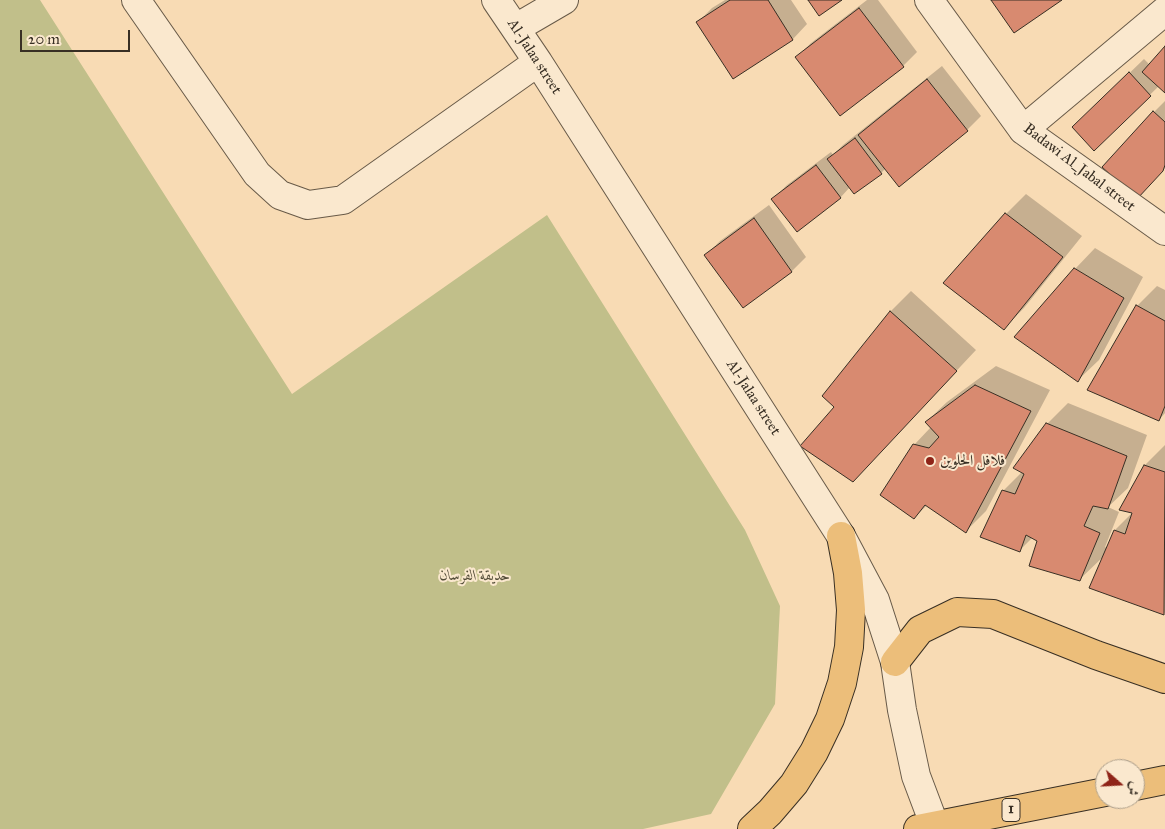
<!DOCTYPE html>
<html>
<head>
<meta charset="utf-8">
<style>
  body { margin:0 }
  #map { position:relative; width:1165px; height:829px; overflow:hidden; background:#f8dbb4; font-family:"IM FELL Great Primer",Amiri,serif }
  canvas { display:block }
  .north { position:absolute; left:1095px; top:759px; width:50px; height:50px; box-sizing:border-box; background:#fae8ce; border:1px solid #ac9e8a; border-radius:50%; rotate:109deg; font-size:14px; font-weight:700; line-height:20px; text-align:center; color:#382f24 }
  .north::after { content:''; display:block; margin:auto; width:18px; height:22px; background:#8f2418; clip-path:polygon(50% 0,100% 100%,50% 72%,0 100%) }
  .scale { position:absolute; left:20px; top:30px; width:110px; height:22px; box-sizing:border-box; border:2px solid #382f24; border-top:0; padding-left:6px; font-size:15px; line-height:18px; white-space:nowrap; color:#382f24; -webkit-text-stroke:4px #fae8ce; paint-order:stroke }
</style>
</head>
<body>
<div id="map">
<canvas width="1165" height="829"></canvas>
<div class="north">ش</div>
<div class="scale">20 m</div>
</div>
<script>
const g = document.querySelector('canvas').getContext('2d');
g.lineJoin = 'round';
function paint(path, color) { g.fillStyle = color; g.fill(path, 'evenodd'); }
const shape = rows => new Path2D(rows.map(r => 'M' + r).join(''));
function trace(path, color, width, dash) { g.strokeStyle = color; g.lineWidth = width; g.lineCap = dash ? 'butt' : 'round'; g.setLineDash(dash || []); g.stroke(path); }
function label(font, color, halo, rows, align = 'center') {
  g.font = font + ' "IM FELL Great Primer",Amiri,serif'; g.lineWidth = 4; g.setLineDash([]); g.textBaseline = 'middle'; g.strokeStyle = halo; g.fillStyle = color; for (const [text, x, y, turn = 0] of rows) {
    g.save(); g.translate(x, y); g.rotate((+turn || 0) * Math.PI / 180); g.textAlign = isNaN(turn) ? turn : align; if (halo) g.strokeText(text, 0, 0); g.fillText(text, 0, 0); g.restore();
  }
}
const green = shape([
  [0,0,40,0,292,394,547,215,745,530,780,606,775,704,711,814,643,829,0,829]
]);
const shadow = shape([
  [725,0,791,0,807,24,793,39,734,77,698,22,712,8],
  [867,0,878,0,917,52,903,66,797,57,811,43],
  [1165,48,1165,91,1159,86,1094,149,1088,113,1144,59,1150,65],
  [942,66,981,116,967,130,886,168,881,173,850,187,840,198,773,199,787,185,831,152,833,155,843,145],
  [1165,101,1165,168,1151,183,1154,112],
  [1026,194,1082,236,1024,308,1004,328,1006,214],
  [769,205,806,257,792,271,743,306,706,255,720,241],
  [1095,248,1143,277,1099,360,1078,380,1075,269],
  [1157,286,1165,290,1165,413,1159,420,1137,306],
  [911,291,976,350,853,481,836,407,823,396,891,311],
  [996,366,1050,390,986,511,966,531,927,505,914,518,914,445,931,427,926,422,947,402],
  [1068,403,1147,435,1128,488,1108,507,1119,512,1105,547,1107,548,1115,530,1133,512,1145,465,1165,445,1165,612,1164,614,1104,556,1079,580,1038,540,1033,537,1019,551,981,537,1004,490,1022,472,1047,424]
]);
const building = shape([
  [730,0,768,0,793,40,733,79,696,22,730,0],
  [808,0,842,0,819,16,808,0],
  [991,0,1062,0,1014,33,991,0],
  [859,8,904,67,840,116,795,57,859,8],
  [1165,46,1165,93,1142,72,1165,46],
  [1129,72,1151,96,1094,151,1072,127,1129,72],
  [927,79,968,131,899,187,858,135,927,79],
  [1153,111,1165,122,1165,165,1163,171,1137,199,1102,167,1153,111],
  [855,138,882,174,854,194,827,159,855,138],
  [816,165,841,198,797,232,771,199,816,165],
  [1005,213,1063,257,1004,330,943,283,1005,213],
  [754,218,792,272,743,308,704,255,754,218],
  [1074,268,1124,298,1078,382,1014,337,1074,268],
  [1136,305,1165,321,1165,406,1159,421,1087,390,1136,305],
  [890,311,957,371,853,482,800,446,834,407,822,396,890,311],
  [975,385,1031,411,966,533,925,505,914,519,880,495,913,444,929,448,939,437,925,422,975,385],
  [1046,423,1127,456,1108,509,1093,506,1084,526,1100,533,1080,581,1029,566,1037,541,1026,535,1020,552,980,537,1002,490,1015,494,1024,474,1013,468,1046,423],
  [1144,465,1165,472,1164,615,1089,588,1114,530,1125,534,1132,513,1119,510,1144,465]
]);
const minor = shape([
  [136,0,257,174,280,195,308,205,343,200,538,62],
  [496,0,538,62,841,536,875,600,895,662,902,710,916,776,936,829],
  [929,0,1023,130,1165,231],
  [516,28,564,0],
  [1023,130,1165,11]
]);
const major = shape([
  [895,662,920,630,957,612,993,614,1096,655,1165,679],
  [1135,786,1165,780],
  [752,829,770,812,794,784,814,752,830,719,842,683,849,647,851,610,848,573,841,536],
  [918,829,1105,792]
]);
const markers = [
  [930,461,5,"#8f2418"]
];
const shields = [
  [1011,810,18]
];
const shieldNames = [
  ["1",1011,810]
];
const streetNames = [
  ["Al-Jalaa street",534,57,57],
  ["Badawi Al_Jabal street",1079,168,37],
  ["Al-Jalaa street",753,398,57]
];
const poiNames = [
  ["فلافل الحلوين",940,461]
];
const parkNames = [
  ["حديقة الفرسان",475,576]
];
paint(green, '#c1bf8a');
paint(shadow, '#0003');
paint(building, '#d88a70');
trace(building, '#382f24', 1);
trace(minor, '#685a48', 30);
trace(major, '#382f24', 30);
trace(minor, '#fae8ce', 28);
trace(major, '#ecbe7a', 28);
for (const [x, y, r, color] of markers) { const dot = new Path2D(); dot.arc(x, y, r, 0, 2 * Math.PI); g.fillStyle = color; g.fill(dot); trace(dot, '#fae8ce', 2); }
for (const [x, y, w] of shields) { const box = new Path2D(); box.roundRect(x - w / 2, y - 11.5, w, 23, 4); g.fillStyle = '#fae8ce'; g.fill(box); trace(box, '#382f24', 1); }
label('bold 14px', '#382f24', null, shieldNames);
label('15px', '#382f24', '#fae8ce', streetNames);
label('15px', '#382f24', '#fae8ce', poiNames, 'left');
label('italic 15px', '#534c38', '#fae8ce', parkNames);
</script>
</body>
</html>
